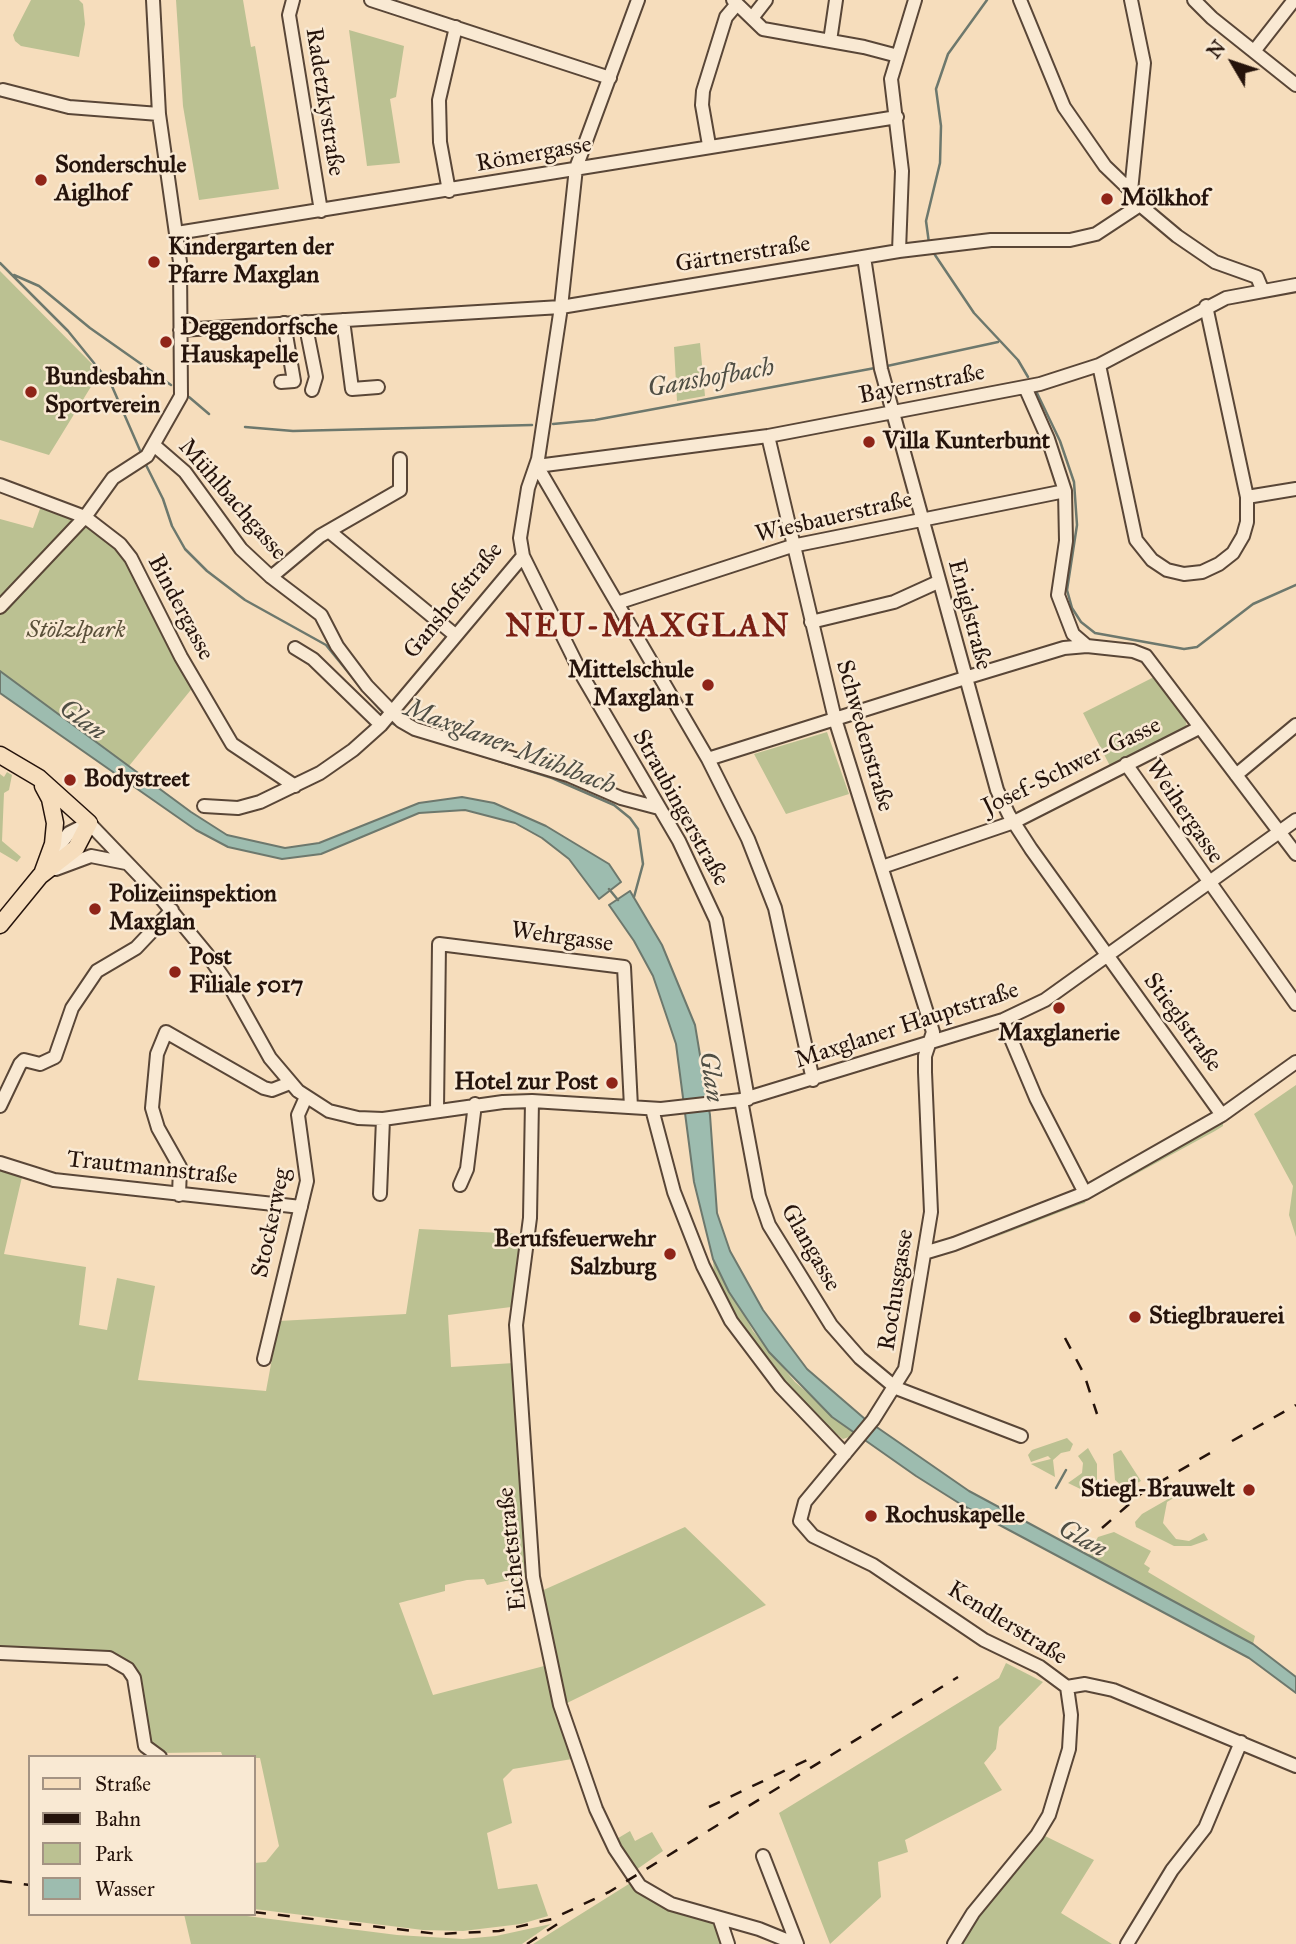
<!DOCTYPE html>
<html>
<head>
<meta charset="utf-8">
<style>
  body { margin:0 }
  #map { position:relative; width:1296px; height:1944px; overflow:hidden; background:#f6ddbc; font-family:"IM FELL Great Primer",serif }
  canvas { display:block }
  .legend { position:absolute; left:28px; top:1755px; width:228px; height:161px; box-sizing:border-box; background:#f9e9d3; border:2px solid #a49383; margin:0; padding:9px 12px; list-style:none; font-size:21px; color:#25130b }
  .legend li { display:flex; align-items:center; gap:14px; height:35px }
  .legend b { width:35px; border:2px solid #a49383 }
  .north { position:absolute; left:1198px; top:28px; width:70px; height:70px; -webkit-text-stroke:5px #f9e9d3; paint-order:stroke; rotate:309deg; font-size:19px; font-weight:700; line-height:28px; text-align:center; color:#25130b }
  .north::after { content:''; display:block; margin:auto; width:24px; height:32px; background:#25130b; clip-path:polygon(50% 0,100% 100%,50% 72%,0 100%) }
</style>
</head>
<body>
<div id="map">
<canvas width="1296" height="1944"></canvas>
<ul class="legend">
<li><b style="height:9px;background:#f6ddbc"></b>Straße</li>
<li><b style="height:9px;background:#25130b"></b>Bahn</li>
<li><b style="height:19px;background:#bbc192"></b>Park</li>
<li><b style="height:19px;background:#9dbcaf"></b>Wasser</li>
</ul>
<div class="north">N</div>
</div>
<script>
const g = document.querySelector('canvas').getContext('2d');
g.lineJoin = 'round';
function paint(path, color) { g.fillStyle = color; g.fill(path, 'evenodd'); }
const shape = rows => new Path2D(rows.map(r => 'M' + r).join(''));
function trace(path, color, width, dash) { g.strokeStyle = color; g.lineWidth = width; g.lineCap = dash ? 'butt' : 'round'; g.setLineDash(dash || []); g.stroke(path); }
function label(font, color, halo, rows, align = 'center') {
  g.font = font + ' "IM FELL Great Primer",serif'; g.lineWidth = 5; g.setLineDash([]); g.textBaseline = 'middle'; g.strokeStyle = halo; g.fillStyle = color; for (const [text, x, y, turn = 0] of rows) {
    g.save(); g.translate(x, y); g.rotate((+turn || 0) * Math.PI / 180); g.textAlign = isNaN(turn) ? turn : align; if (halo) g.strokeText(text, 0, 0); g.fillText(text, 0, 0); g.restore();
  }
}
const green = shape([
  [31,0,79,0,83,4,85,24,79,57,21,46,15,41,13,35],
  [176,0,243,0,251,47,255,46,279,189,199,200,183,106],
  [349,30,404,46,396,97,390,99,400,163,367,166],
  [0,271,100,372,49,455,0,440],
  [700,343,705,396,677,401,674,347],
  [41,506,83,524,118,546,194,686,129,766,0,671,0,519,33,528],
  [1154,677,1185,718,1187,727,1110,766,1083,713],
  [827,732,849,794,786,814,754,754],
  [7,772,12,775,9,790,4,793,2,841,21,857,17,862,0,852,0,774,4,777],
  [1296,1085,1296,1237,1289,1215,1293,1186,1254,1114],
  [1223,1120,1223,1126,1215,1131,1103,1192,1101,1189],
  [0,1169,22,1177,4,1254,86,1267,79,1325,107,1330,117,1278,155,1286,138,1380,266,1391,279,1321,406,1314,419,1229,523,1234,511,1307,448,1315,451,1367,514,1363,529,1576,487,1585,484,1579,467,1580,445,1585,445,1591,399,1603,433,1695,548,1665,572,1759,513,1769,503,1779,512,1823,487,1833,498,1889,537,1884,548,1916,521,1924,463,1931,423,1930,254,1909,254,1863,266,1862,279,1846,260,1758,223,1757,221,1752,161,1753,152,1747,146,1738,135,1668,129,1661,110,1656,0,1649],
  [1086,1198,1085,1203,1076,1206,988,1240],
  [713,1259,753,1331,795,1382,854,1433,849,1437,843,1439,834,1432,782,1381,735,1315,714,1275],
  [1067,1438,1073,1444,1070,1451,1061,1453,1053,1460,1055,1477,1031,1464,1051,1459,1048,1456,1031,1462,1028,1455,1032,1450],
  [1088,1448,1097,1464,1097,1497,1068,1483,1082,1473,1083,1463,1078,1456],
  [1121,1450,1141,1481,1125,1489,1115,1480,1113,1454],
  [1196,1483,1195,1494,1180,1494,1167,1502,1163,1523,1176,1539,1189,1541,1204,1533,1208,1540,1191,1546,1174,1546,1136,1527,1135,1522,1142,1514],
  [685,1527,766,1605,563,1705,539,1592],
  [1114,1532,1151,1551,1144,1564,1150,1568,1148,1572,1255,1636,1253,1644,1088,1555,1098,1537],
  [1006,1663,1043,1682,999,1727,996,1749,984,1763,1002,1790,905,1840,908,1852,878,1862,881,1897,830,1944,779,1813,999,1678],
  [630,1831,635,1841,652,1832,663,1851,633,1872,615,1840],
  [1043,1835,1094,1860,1061,1913,1112,1944,960,1944,969,1927],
  [632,1882,649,1899,716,1922,724,1944,533,1944],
  [184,1914,239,1915,397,1935,463,1939,496,1936,551,1924,522,1944,191,1944]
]);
const water = shape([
  [0,671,191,812,227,835,285,848,319,843,419,803,462,797,494,803,546,826,609,864,621,882,599,899,569,859,542,838,515,823,465,810,419,813,321,854,282,859,228,847,196,830,0,693,0,671],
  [630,891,662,945,695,1025,710,1115,717,1213,730,1251,763,1310,807,1369,865,1419,969,1491,1253,1644,1296,1677,1296,1693,1249,1658,962,1505,916,1476,832,1417,769,1352,729,1292,713,1259,694,1182,676,1044,653,976,634,941,609,905,630,891]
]);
const stream = shape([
  [929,243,926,221,940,163,941,126,936,89,948,54,987,0],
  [933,252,974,313,1018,360,1028,377],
  [0,263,68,331,111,384,142,455],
  [14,275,39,286,90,328,171,385],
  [887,366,998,342],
  [1037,393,1060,441,1074,482,1077,525,1067,590,1072,608,1081,622,1095,633,1184,649,1197,647,1253,604,1296,585],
  [189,397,209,414],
  [553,424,595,420,875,368],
  [245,427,293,431,532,425],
  [145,463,163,499,172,526,185,549,207,571,245,600,326,645,361,688],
  [365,693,384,714],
  [390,722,406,731],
  [458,748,552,778,614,805,630,818,638,829,643,864,634,897],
  [609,889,618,900],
  [1056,1488,1066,1470]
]);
const minor = shape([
  [293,0,289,15,321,211],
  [371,0,610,78],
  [638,0,576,168,561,307,538,459,528,488,520,538,523,556,583,677,679,841,716,920,748,1099],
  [733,0,763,29,864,47,898,56],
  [1020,0,1064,107,1105,166,1131,191,1140,205,1177,236,1215,262,1257,277,1262,289],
  [1131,0,1144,63,1131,191],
  [1194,0,1212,18,1296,85],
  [752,18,766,0],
  [830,41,836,0],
  [1255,50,1294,0],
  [3,90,69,107,159,114],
  [709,145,702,105,703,91,726,17,737,4],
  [449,191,440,142,439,100,456,27],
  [177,233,897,117],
  [899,251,902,171,891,79,915,0],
  [864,257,881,369,997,790,1009,815,1031,849,1222,1115],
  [343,320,352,389,378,387],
  [305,322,316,377,312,390],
  [180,330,561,307,899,251,991,240,1070,240,1096,234,1140,205],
  [1099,365,1136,540,1152,560,1167,570,1184,574,1202,572,1219,564,1233,553,1243,536,1247,522,1247,497,1206,306],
  [281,382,294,381,284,323],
  [1025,387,1048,439,1065,491,1066,541,1058,595,1073,634,1087,646,1133,651,1146,656,1296,854],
  [768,436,835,719,933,1032,925,1056,925,1072,931,1212,905,1369,873,1420,805,1502,800,1521,813,1536,873,1565,984,1640,1040,1667,1067,1687,1085,1684,1113,1690,1296,1766],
  [155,446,185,472,241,549,271,577,321,615,337,646,367,686,401,721,415,729,568,775,621,798,659,808],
  [537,466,768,436,1040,384,1099,365,1226,298,1296,285],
  [537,466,708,759,748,839,775,908,813,1080],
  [0,485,85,517,120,544,131,558,181,657,232,744,295,786],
  [1247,497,1296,489],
  [330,532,455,635],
  [271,577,320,536,400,490,400,459],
  [617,603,792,546,1065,491],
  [0,607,85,517,113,478,147,456,181,396,180,262,159,114,153,0],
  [811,622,894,602,938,582],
  [295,648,313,659,381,725],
  [708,759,965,678,1064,648,1087,646],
  [1126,764,1296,1004],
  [1236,775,1296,725],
  [204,806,238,808,260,802,320,773,353,750,381,725,523,556],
  [53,854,69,833,89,823,160,897,207,954,232,990,270,1058,298,1091,329,1111,358,1118,383,1119,503,1102,532,1101,661,1109,741,1100,1003,1020,1045,1000,1296,820],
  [882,867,1014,822,1199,728],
  [56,869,91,856,126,863],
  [1003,1020,1036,1098,1085,1193],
  [741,1100,759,1196,769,1225,831,1325,860,1358,896,1388,1021,1436],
  [532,1101,530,1218,516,1325,533,1577,560,1705,596,1809,615,1849,640,1886,671,1904,759,1929,796,1944],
  [0,1106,20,1064,24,1060,40,1064,55,1057,72,1008,97,971,136,948,172,910],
  [652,1109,674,1192,703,1266,731,1321,780,1386,845,1454],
  [437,1110,439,944,624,967,631,1107],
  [0,1163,54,1180,301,1207],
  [460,1185,467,1169,475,1104],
  [380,1194,383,1119],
  [179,1195,180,1167,158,1128,152,1108,157,1054,166,1032,264,1088,272,1090,290,1083],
  [924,1253,954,1244,1085,1193,1222,1115,1296,1062],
  [264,1359,307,1181,298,1115,306,1097],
  [0,1653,109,1658,128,1669,134,1678,145,1746,160,1757],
  [763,1856,797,1944],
  [720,1920,728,1944],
  [954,1944,973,1913,1037,1835,1049,1815,1069,1749,1071,1715,1067,1687],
  [1127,1944,1172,1870,1205,1828,1241,1742]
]);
const major = shape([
  [0,755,39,778,89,823,76,848,40,876,0,925],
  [42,874,53,844,55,823,50,799,43,786]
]);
const rail = shape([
  [1065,1338,1084,1374,1097,1414],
  [1232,1441,1296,1405],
  [1102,1528,1144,1491,1212,1452],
  [709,1807,809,1759],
  [0,1881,30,1885],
  [254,1912,438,1934,499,1931,552,1919,609,1892,958,1677],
  [527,1944,562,1921]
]);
const markers = [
  [41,180,7,"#8f2418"],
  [1107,199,7,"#8f2418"],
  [154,262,7,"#8f2418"],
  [166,342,7,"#8f2418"],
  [31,392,7,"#8f2418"],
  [869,442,7,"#8f2418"],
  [708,685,7,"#8f2418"],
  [70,780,7,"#8f2418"],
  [95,909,7,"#8f2418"],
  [175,972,7,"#8f2418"],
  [1059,1008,7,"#8f2418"],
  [612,1083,7,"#8f2418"],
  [670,1254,7,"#8f2418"],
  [1135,1317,7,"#8f2418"],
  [1249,1490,7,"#8f2418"],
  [871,1516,7,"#8f2418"]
];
const streetNames = [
  ["Radetzkystraße",324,102,81],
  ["Römergasse",534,155,-10],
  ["Gärtnerstraße",743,255,-9],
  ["Bayernstraße",922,385,-11],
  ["Mühlbachgasse",232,500,49],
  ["Wiesbauerstraße",834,518,-13],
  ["Ganshofstraße",454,601,-51],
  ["Bindergasse",180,608,62],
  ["Eniglstraße",969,615,75],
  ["Schwedenstraße",864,736,74],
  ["Josef-Schwer-Gasse",1072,767,-26],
  ["Straubingerstraße",680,808,61],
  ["Weihergasse",1184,812,56],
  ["Wehrgasse",562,938,8],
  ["Stieglstraße",1182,1023,54],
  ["Maxglaner Hauptstraße",907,1026,-18],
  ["Trautmannstraße",152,1169,6],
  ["Stockerweg",272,1223,-78],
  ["Glangasse",810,1248,60],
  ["Rochusgasse",897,1290,-81],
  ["Eichetstraße",513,1549,-96],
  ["Kendlerstraße",1007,1624,32]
];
const poiNames = [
  ["Sonderschule",55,166],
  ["Aiglhof",55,194],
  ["Mölkhof",1121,199],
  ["Kindergarten der",168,248],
  ["Pfarre Maxglan",168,276],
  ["Deggendorfsche",180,328],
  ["Hauskapelle",180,356],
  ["Bundesbahn",45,378],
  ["Sportverein",45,406],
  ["Villa Kunterbunt",883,442],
  ["Mittelschule",694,671,"right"],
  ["Maxglan 1",694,699,"right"],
  ["Bodystreet",84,780],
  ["Polizeiinspektion",109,895],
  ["Maxglan",109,923],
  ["Post",189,958],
  ["Filiale 5017",189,986],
  ["Maxglanerie",1059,1034,"center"],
  ["Hotel zur Post",598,1083,"right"],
  ["Berufsfeuerwehr",656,1240,"right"],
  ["Salzburg",656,1268,"right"],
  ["Stieglbrauerei",1149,1317],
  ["Stiegl-Brauwelt",1235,1490,"right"],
  ["Rochuskapelle",885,1516]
];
const parkNames = [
  ["Stölzlpark",76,631]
];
const waterNames = [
  ["Ganshofbach",711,379,-10],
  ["Glan",82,721,36],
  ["Maxglaner Mühlbach",510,748,21],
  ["Glan",710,1077,82],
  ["Glan",1082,1540,29]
];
const districtNames = [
  ["NEU-MAXGLAN",648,628]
];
paint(green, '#bbc192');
paint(water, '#9dbcaf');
trace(water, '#6d786d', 2);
trace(stream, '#6d786d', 2.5);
trace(minor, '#594637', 16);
trace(major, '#25130b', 19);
trace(minor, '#f9e9d3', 12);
trace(major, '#f6ddbc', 16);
trace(rail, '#25130b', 2.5, [12, 12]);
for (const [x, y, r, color] of markers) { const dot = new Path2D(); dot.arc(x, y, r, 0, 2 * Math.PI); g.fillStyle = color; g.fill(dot); trace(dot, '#f9e9d3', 2.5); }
label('24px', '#25130b', '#f9e9d3', streetNames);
label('bold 24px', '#25130b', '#f9e9d3', poiNames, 'left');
label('italic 24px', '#5a503a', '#f9e9d3', parkNames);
label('italic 26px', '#4f4e44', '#f9e9d3', waterNames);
g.letterSpacing = '2px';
label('bold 32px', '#7a1f14', '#f9e9d3', districtNames);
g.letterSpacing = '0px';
</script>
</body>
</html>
